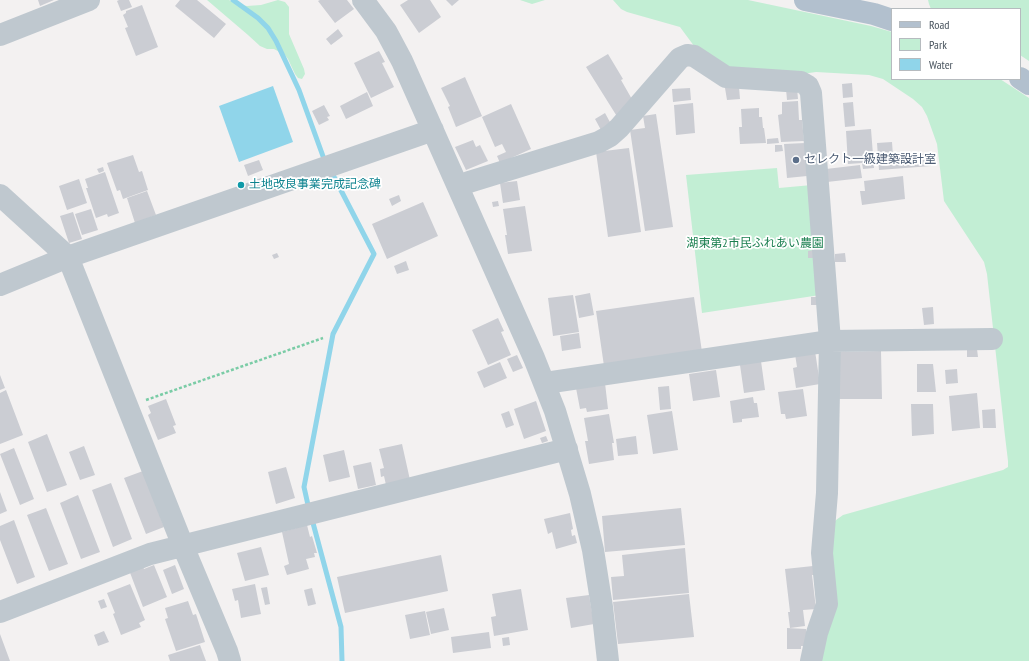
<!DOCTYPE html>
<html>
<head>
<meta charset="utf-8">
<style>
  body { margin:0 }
  #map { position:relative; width:1029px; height:661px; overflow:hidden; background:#f3f1f1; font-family:"PT Sans Narrow",sans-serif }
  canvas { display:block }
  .legend { position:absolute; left:891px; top:8px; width:130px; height:72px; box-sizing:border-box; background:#fff; border:1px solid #b6bbbf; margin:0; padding:5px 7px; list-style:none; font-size:12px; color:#49545e }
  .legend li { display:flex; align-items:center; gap:8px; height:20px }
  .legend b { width:20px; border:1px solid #b6bbbf }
</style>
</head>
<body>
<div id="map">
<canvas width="1029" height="661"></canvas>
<ul class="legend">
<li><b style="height:5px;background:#b2c0ce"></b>Road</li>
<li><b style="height:11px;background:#c2eed4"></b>Park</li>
<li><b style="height:11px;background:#90d5ea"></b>Water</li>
</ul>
</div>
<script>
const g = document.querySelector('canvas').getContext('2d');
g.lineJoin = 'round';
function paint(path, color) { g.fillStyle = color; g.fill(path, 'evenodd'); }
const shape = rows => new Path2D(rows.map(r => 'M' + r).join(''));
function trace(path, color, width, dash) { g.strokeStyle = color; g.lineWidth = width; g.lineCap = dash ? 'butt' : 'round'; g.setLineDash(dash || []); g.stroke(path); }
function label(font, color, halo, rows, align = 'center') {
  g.font = font + ' "PT Sans Narrow","Noto Sans JP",sans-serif'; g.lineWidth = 3.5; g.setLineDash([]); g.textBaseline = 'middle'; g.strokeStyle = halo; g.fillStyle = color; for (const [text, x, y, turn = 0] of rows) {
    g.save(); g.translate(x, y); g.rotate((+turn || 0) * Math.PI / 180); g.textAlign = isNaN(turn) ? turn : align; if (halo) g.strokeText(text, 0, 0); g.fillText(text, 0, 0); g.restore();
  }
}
const green = shape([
  [207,0,229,0,236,4,247,6,261,5,278,0,285,2,289,7,289,34,304,69,305,74,302,79,298,78,295,74,288,59,285,55,274,49,267,49,260,46,248,35],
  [520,0,545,0,532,4],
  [613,0,748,0,871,26,892,32,892,79,1000,79,1029,98,1029,661,818,661,832,525,836,520,843,515,1003,470,1008,467,1008,461,1005,436,987,274,984,262,944,201,937,144,927,116,922,107,913,99,883,79,869,75,816,72,802,74,734,72,697,50,680,27,627,12,621,9],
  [928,0,1029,0,1029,61,1020,55,1020,9,931,9,929,4],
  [777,168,779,188,812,185,820,295,702,313,686,175]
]);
const water = shape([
  [273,86,293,142,239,162,219,106]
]);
const stream = shape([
  [233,0,258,18,268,28,276,41,299,90,324,159],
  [308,505,304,487,333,334,374,254,333,175],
  [313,523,341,627,342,661]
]);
const building = shape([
  [38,0,54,0,40,6],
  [119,0,129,0,132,7,121,11,117,1],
  [180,0,197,0,226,24,214,38,175,6],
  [320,0,347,0,354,9,335,23,318,1],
  [408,0,430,0,441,17,419,33,400,5],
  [446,0,459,0,452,6],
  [142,5,158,47,136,56,125,28,128,27,123,15,126,13,126,11],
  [338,29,343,36,331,45,326,39],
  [379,51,385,62,382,63,394,87,371,98,354,63],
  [608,54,623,79,621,80,633,101,618,118,586,67],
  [465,77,482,116,456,127,448,107,450,106,441,88],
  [852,83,853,97,843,98,842,84],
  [739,87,740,99,727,100,725,88],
  [690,88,691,100,673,102,672,89],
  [797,88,798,99,787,100,786,89],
  [367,92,373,106,346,119,340,106],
  [798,101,799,120,802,120,804,141,781,142,778,115,782,114,782,102],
  [853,102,855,126,845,127,843,103],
  [693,103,695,133,676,135,674,105],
  [511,104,531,149,500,163,497,156,506,152,502,144,495,147,482,117],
  [324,105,330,116,327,117,329,120,319,125,312,111],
  [759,108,759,117,762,117,763,128,764,128,766,143,740,144,739,127,742,127,741,109],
  [605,113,611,124,601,130,595,119],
  [656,114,673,227,645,231,630,130,645,128,643,116],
  [871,129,874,168,863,169,862,163,848,164,846,131],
  [778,138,779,143,767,144,767,139],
  [473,140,476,147,480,145,488,161,466,170,455,147],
  [892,142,893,156,930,153,931,166,879,170,877,143],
  [805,143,807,176,787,178,784,144],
  [775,145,782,145,783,151,775,152],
  [629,148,641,232,608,237,596,152],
  [133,155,139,172,142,171,148,190,123,199,120,190,117,191,107,163],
  [259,160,263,170,248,176,244,165],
  [860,165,862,178,827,182,826,169],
  [103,167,104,171,99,173,97,169],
  [105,172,119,213,108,217,107,214,96,218,86,188,88,188,85,179],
  [903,176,905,199,862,205,860,191,865,191,864,181],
  [79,179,87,203,67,210,59,186],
  [517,181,520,200,503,203,500,183],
  [147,191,156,215,135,223,127,198],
  [399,195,401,201,392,206,389,199],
  [498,201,499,206,493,207,492,202],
  [423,202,438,236,387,259,372,224],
  [525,206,532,251,508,254,505,235,507,235,503,209],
  [91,209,98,230,82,235,75,214],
  [73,212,82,239,69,243,60,216],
  [814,250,814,258,808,258,808,251],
  [277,253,279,257,274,259,272,255],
  [845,253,846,262,835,262,835,254],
  [406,261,409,270,397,274,394,266],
  [590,293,594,315,579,318,575,296],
  [573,295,579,332,553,336,548,298],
  [694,297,702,352,604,366,596,311],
  [811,297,818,297,818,305,811,305],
  [933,307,934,324,924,325,922,308],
  [498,318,504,331,501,332,511,355,488,365,472,330],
  [579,333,581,348,562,351,560,336],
  [967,349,977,349,978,357,967,357],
  [815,351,820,384,796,388,793,368,797,367,795,354],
  [881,351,882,399,839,399,838,352],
  [517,355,523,368,513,372,507,359],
  [761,361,765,390,744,393,740,365],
  [500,362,507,378,484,388,477,372],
  [917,364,933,364,936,392,917,392],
  [957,369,958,383,946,384,945,370],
  [716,370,720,397,693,401,689,374],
  [0,375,5,388,0,390],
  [605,383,608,409,587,412,586,408,580,409,576,388],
  [669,386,671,409,660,410,658,387],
  [803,389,807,416,786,419,785,414,781,414,778,392],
  [6,390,23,435,0,444,0,393],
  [977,393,980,428,952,431,949,396],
  [753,397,754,403,757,403,759,417,742,419,742,422,733,423,730,401],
  [166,399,176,425,173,426,176,433,158,440,148,415,151,413,148,406],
  [536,401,546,431,524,439,514,409],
  [911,404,933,404,934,434,912,436],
  [995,409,996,428,983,428,982,410],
  [509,411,514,425,506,428,501,414],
  [672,411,678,450,653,454,647,415],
  [609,414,614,443,612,443,614,460,589,464,585,441,588,441,584,418],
  [47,434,67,485,47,492,28,442],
  [546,436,548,441,542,443,540,438],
  [636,436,638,454,618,456,616,439],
  [402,444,410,480,386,485,384,476,381,477,380,469,384,468,379,449],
  [84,446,95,475,80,480,69,452],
  [14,448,34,499,20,505,0,454],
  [344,450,350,477,329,482,323,455],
  [371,462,376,485,358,489,353,466],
  [286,467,295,498,276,504,268,472],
  [143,471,164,527,146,534,124,478],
  [111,483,132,539,113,547,92,490],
  [0,492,7,511,0,514],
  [78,495,100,552,81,559,60,503],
  [46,508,68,564,49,571,27,515],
  [681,508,685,545,605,552,602,516],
  [570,513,573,529,571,530,572,536,575,535,577,543,556,549,552,532,548,534,544,519],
  [14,520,35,577,17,584,0,540,0,526],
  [307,525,310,537,312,536,317,553,314,553,315,557,306,559,309,569,287,575,284,566,289,564,282,532],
  [261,547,269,575,245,581,237,553],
  [685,548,689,593,613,600,611,577,624,576,622,555],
  [441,555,448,591,345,613,337,577],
  [142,564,144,569,154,565,167,597,143,607,129,570],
  [175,565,184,589,172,594,163,570],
  [813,566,814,575,812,575,816,609,803,610,805,626,790,628,788,612,790,612,785,569],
  [130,584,145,620,139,623,141,627,121,635,113,614,115,613,107,593],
  [255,584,261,614,241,618,238,600,235,601,232,589],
  [267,587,270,604,265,605,261,588],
  [312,588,316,604,308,606,304,590],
  [521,589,528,630,494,636,491,617,496,616,492,594],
  [689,594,694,637,618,644,613,602],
  [589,595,594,624,571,628,566,598],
  [104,599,107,607,101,609,98,601],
  [188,601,193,615,196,614,205,642,176,651,165,619,168,618,165,608],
  [444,608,449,630,431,634,426,612],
  [425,611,430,635,410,639,405,615],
  [787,628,806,629,806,646,801,646,801,649,787,649],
  [104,631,109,642,98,646,94,635],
  [489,632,491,648,453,653,451,637],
  [0,634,10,661,0,661],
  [509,637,510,645,503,646,502,638],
  [200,645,206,661,170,661,168,655]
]);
const path = shape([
  [146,400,323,338]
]);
const minor = shape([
  [363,0,386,31,402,61,534,358,555,411,580,494,593,550,602,607,608,661],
  [0,35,89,0],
  [458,187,469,182,599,142,610,136,619,128,680,58,687,55,694,56,726,77,801,82,808,86,811,93,830,341,827,493,822,553,827,604,817,633,811,661],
  [0,195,68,257,183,546,227,651,230,661],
  [0,285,68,257,433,130],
  [545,385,552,382,830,341,992,339],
  [0,612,150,554,567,449]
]);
const major = shape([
  [805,0,874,14,892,20],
  [1020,78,1029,84]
]);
const markers = [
  [796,160,4,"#5c6f8a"],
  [241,185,4,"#0f9aa8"]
];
const serviceNames = [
  ["セレクト一級建築設計室",804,160]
];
const cultureNames = [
  ["土地改良事業完成記念碑",249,185]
];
const parkNames = [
  ["湖東第2市民ふれあい農園",755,244]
];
paint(green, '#c2eed4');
paint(water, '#90d5ea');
trace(stream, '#90d5ea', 5);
paint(building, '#cbcdd3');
trace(path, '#7acca6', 2.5, [3, 2]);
trace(minor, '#bfc8cf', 22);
trace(major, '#b2c0ce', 22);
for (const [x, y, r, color] of markers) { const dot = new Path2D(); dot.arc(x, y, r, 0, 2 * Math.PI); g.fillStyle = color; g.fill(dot); trace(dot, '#fff', 1.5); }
label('12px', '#4e5e75', '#fff', serviceNames, 'left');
label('12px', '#0d838f', '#fff', cultureNames, 'left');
label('12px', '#1a7f4f', '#fff', parkNames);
</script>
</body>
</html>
